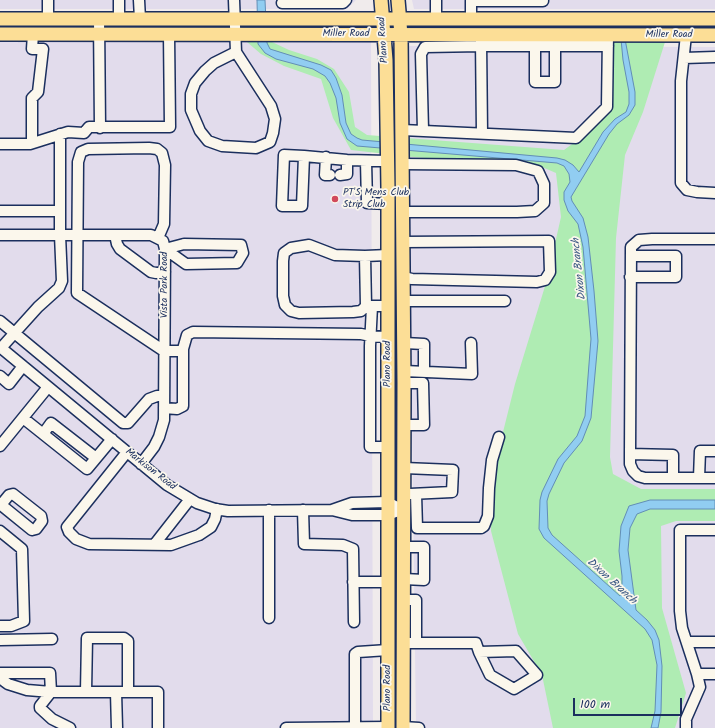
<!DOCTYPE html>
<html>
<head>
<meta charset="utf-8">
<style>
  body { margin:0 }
  #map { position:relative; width:715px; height:728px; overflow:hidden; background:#f0ebec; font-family:Kalam,sans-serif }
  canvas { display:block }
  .scale { position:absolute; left:573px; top:698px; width:109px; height:18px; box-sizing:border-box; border:2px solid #1b2f5e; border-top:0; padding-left:5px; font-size:12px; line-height:14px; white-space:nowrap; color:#1b2f5e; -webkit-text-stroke:3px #fbf7ec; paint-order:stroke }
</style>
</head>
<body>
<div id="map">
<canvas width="715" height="728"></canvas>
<div class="scale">100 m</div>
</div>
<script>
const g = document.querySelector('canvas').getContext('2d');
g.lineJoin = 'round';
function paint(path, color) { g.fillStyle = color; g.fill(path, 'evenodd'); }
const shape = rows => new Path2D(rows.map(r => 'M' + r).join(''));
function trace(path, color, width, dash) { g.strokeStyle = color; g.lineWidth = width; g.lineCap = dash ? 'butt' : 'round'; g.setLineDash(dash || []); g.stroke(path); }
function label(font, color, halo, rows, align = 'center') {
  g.font = font + ' Kalam,sans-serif'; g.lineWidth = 3.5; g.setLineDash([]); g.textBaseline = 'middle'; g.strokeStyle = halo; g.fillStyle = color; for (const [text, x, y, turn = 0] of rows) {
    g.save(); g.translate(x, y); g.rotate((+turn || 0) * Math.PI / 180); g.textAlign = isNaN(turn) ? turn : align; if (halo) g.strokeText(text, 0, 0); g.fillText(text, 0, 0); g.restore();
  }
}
const built = shape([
  [0,0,356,0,347,9,0,9],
  [412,0,715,0,715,9,414,9],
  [0,41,371,42,373,728,0,728],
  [407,46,715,47,715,728,416,728]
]);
const green = shape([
  [247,42,272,42,289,50,317,59,334,69,349,92,355,127,367,135,564,150,587,133,611,108,613,42,665,42,643,112,625,155,616,238,610,457,613,474,641,489,715,489,715,521,676,521,661,526,662,608,686,693,675,728,553,728,542,675,518,634,491,531,491,480,515,384,546,283,561,217,556,173,542,167,413,157,351,150,333,118,321,79,284,66,261,54]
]);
const water = shape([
  [257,0,265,0,267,43,270,49,321,65,331,70,336,78,342,95,346,123,351,134,357,138,362,140,557,158,565,160,573,165,579,172,603,132,615,119,626,112,629,104,629,92,623,60,621,39,625,39,635,92,635,105,629,115,617,124,609,134,571,197,572,201,583,218,588,237,594,291,598,341,591,418,582,441,564,463,549,494,547,501,548,528,552,535,620,596,622,591,622,576,619,551,621,526,629,506,650,500,715,500,715,509,650,509,637,514,630,528,628,550,636,610,647,620,655,630,659,640,662,666,661,712,658,728,651,728,655,711,657,665,652,640,645,629,544,538,539,529,540,500,542,492,558,459,577,436,585,416,590,351,591,339,583,247,578,224,568,211,564,200,564,192,570,182,569,174,564,166,557,163,357,146,347,139,340,123,336,98,330,83,325,76,313,69,276,59,265,53,258,44,257,0]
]);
const minor = shape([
  [48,0,48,19],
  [119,0,119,19],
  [139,0,140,19],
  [234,0,236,52,271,106,275,119,273,133,270,142,256,148,222,146,208,141,200,131,191,110,191,94,195,83,205,71,214,63,236,52],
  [436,0,436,19],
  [282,3,343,3,346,0],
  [99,19,100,128],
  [471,19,471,1,543,1],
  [686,35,681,81,681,183,687,190,697,192,715,193],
  [481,41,482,133],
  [535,46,535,82,555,82,555,46],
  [684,58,715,57],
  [402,130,576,138,607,107,608,35],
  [423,130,421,54,425,47,481,46,608,46],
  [32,143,32,98,38,92,43,49,32,49,33,34],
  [0,144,30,144,68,132,84,133,89,127,170,127,169,34],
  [304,156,302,206,282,206,284,155,304,156,347,160,388,161],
  [326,157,325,175,330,175],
  [366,161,367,203,388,204],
  [402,164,516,165,538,171,544,184,544,203,535,211,517,212,403,212],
  [340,175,347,174,347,160],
  [0,211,60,211],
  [0,235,151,235,163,241,165,249,164,420,159,437,154,447,141,464],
  [115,235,117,244,120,249,151,272,156,273,165,272],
  [158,238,164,224,165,165,162,153,157,149,149,148,88,149,81,152,78,162,77,293,164,351,183,351],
  [715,239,652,239,639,240,631,247,630,454,630,464,633,471,638,476,645,478,715,478],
  [403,242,549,241,550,272,545,280,537,282,412,279,403,277],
  [184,244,241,245,243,253,237,263,186,264,165,249,184,244],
  [365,256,335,255,309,245,291,248,284,253,283,261,283,296,285,305,291,311,299,313,353,312,361,311,366,306],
  [630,277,676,277,676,256,631,256],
  [403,301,505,301],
  [372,306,370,346,370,447,387,447],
  [388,306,366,306,365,256,388,255],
  [0,321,123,423,128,423,149,399,157,396,164,396],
  [404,343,424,344,424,372],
  [0,347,167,485,197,503,215,509,228,511,332,510,352,515,387,515,404,509],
  [1,348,38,307,59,288,62,281,60,235,60,134],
  [404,371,472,374,471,343],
  [0,376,9,384,23,366],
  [164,408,177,409,183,406,183,349,187,335,193,332,361,334,371,336,388,337],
  [23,418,87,469,112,439],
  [404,425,424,425,423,383,404,383],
  [43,434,51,423,96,458],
  [0,446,48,387],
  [127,452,67,527,69,532,76,539,89,544,171,545,199,535,211,527,215,519,217,509],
  [630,454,673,455,673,478],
  [404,468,453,470,452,492,410,494],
  [699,478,700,451,715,451],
  [416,494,417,528,481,528,484,526,488,516,489,488,492,460,499,437],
  [0,504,32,530,36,529,42,521,41,516,13,494,9,495,1,505],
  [303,510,304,544,343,545,353,549,354,622],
  [332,510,352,503,387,502,395,506],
  [715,530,680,530,680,611,682,628,697,674,715,674],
  [0,531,22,549,24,621,11,626,0,626],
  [154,545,190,499],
  [404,579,424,580,424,547,404,547],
  [353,582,387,582],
  [404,600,416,600,416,643],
  [269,618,269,510],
  [0,640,52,639],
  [688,642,715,642],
  [404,643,476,643,479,652,516,651,537,675,514,689,490,675,479,652],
  [0,673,50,673,51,692,27,690,8,684,0,678],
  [86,692,87,638,124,638,128,641,128,692],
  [116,692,117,728],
  [403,727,419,728],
  [70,728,52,719,40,708,40,706,51,692,158,692,158,728],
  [286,728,388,727],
  [355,728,355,654,358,652,388,650],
  [686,728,686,719,700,687,697,674]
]);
const major = shape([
  [381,0,386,60,388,188,388,728],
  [398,0,401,35,404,383,403,728],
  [0,19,715,19],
  [0,34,715,35]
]);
const markers = [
  [335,199,4,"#d1495b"]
];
const streetNames = [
  ["Miller Road",346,34],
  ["Miller Road",669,35],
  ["Plano Road",384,40,-94],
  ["Vista Park Road",165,285,-90],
  ["Plano Road",388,364,-90],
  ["Markison Road",150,470,38],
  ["Plano Road",388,688,-90]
];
const poiNames = [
  ["PT'S Mens Club",343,193],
  ["Strip Club",343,205]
];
const waterNames = [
  ["Dixon Branch",580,269,-96],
  ["Dixon Branch",611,582,42]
];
paint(built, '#e2dcec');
paint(green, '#afecb3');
paint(water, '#91cdf1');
trace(water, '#628eb6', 1);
trace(minor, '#1b2f5e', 13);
trace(major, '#1b2f5e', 16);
trace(minor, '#fbf7ec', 10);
trace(major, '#fcde96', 13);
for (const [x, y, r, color] of markers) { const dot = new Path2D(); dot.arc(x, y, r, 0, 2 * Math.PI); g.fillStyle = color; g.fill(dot); trace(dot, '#fbf7ec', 1.5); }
label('10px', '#1b2f5e', '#fbf7ec', streetNames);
label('10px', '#1b2f5e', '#fbf7ec', poiNames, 'left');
label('italic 11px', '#385683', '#fbf7ec', waterNames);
</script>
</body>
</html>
